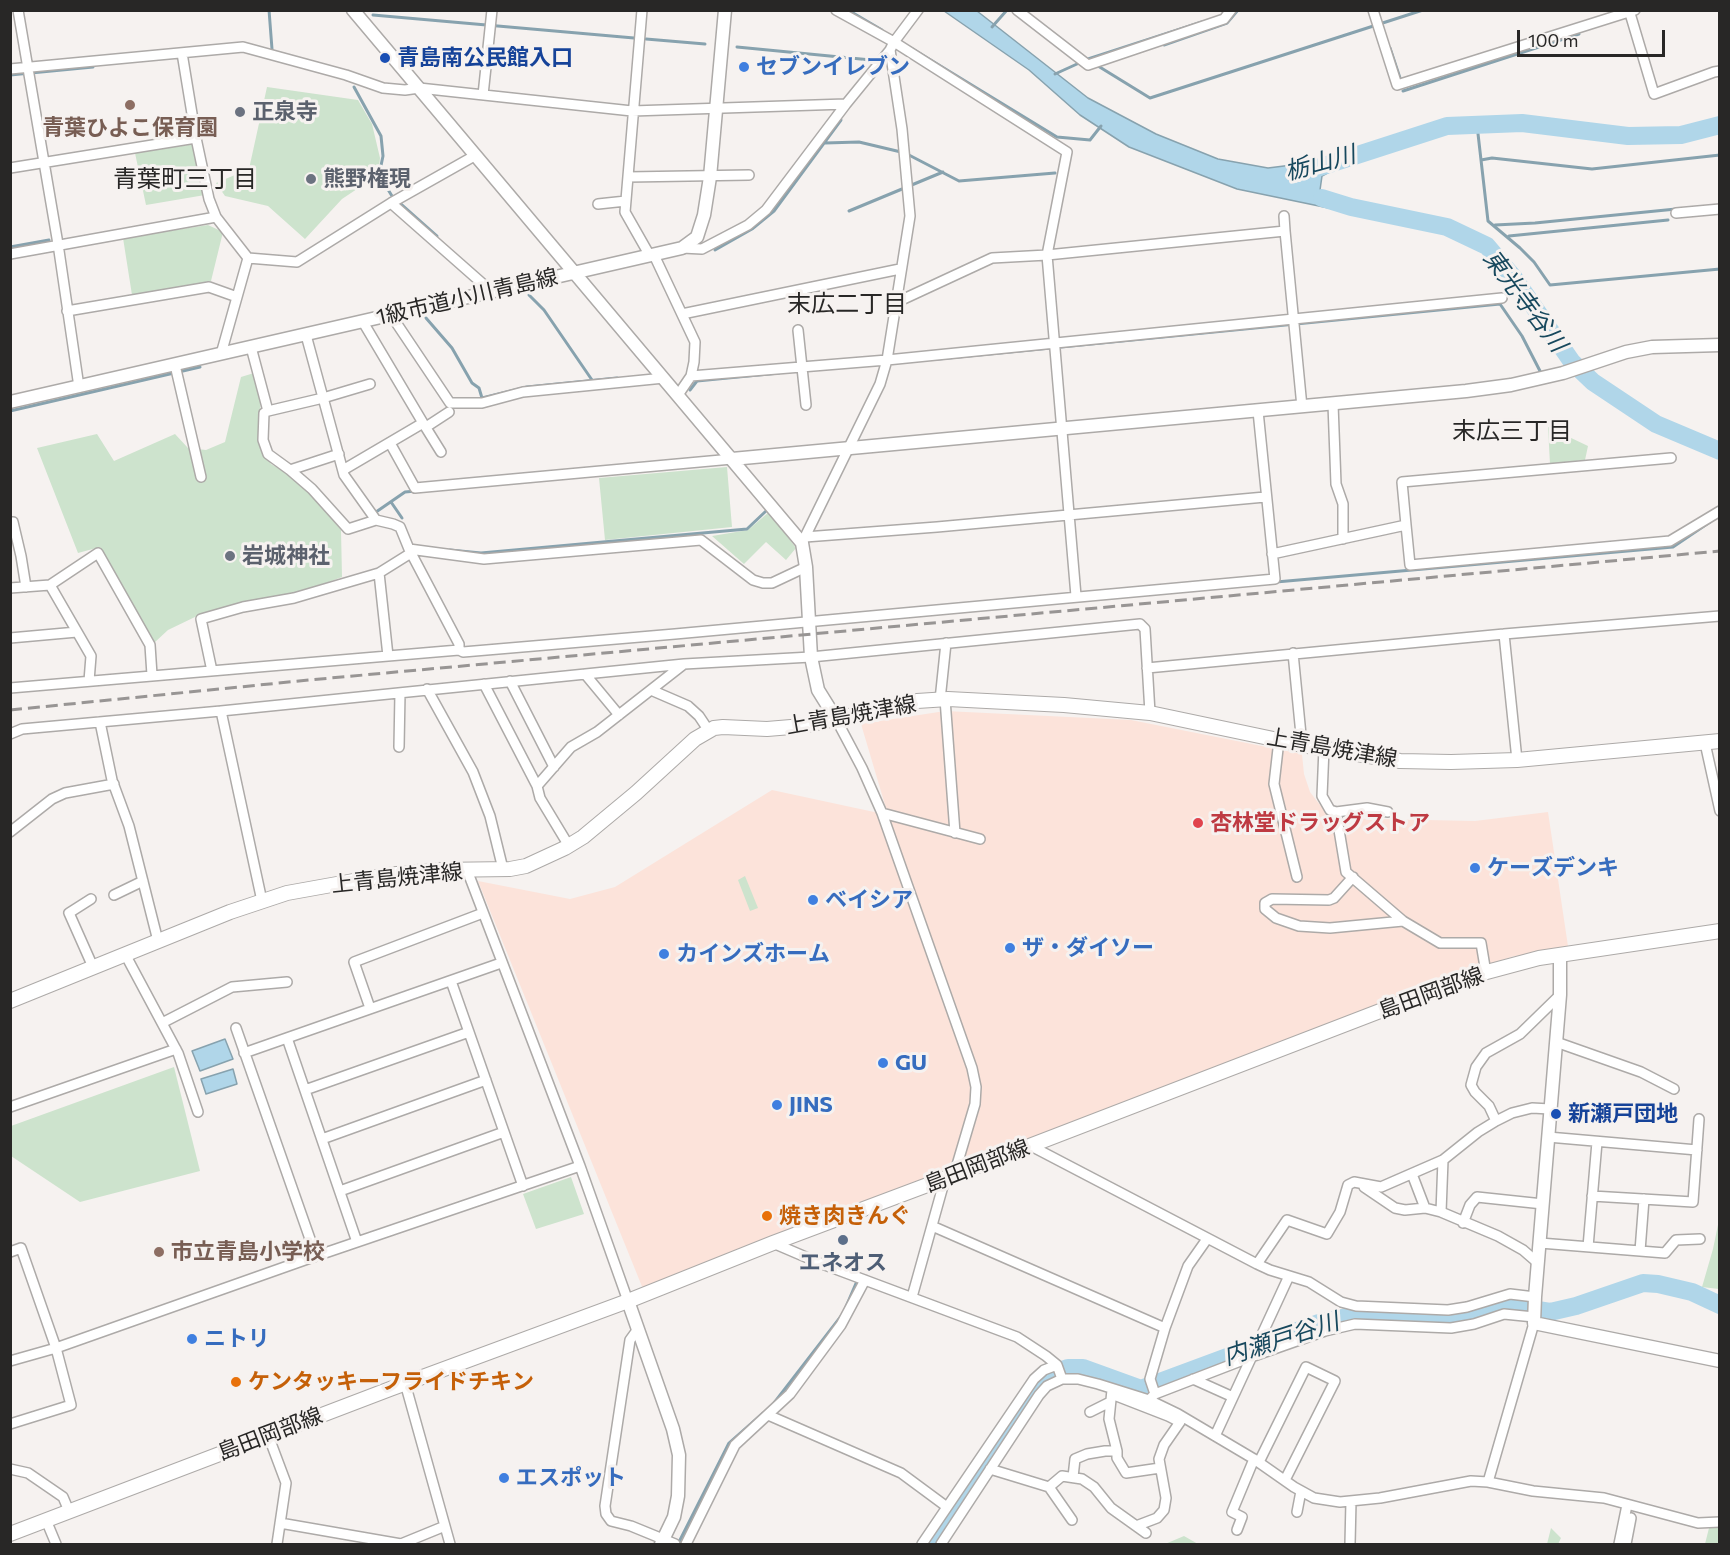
<!DOCTYPE html>
<html>
<head>
<meta charset="utf-8">
<style>
  body { margin:0 }
  #map { position:relative; width:1730px; height:1555px; overflow:hidden; background:#f6f2f0; font-family:Commissioner,sans-serif }
  canvas { display:block }
  .frame { position:absolute; inset:0; border:12px solid #282726; pointer-events:none }
  .scale { position:absolute; left:1517px; top:30px; width:148px; height:27px; box-sizing:border-box; border:3px solid #282726; border-top:0; padding-left:8px; font-size:18px; line-height:21px; white-space:nowrap; color:#282726; -webkit-text-stroke:4px #f6f2f0; paint-order:stroke }
</style>
</head>
<body>
<div id="map">
<canvas width="1730" height="1555"></canvas>
<div class="frame"></div>
<div class="scale">100 m</div>
</div>
<script>
const g = document.querySelector('canvas').getContext('2d');
g.lineJoin = 'round';
function paint(path, color) { g.fillStyle = color; g.fill(path, 'evenodd'); }
const shape = rows => new Path2D(rows.map(r => 'M' + r).join(''));
function trace(path, color, width, dash) { g.strokeStyle = color; g.lineWidth = width; g.lineCap = dash ? 'butt' : 'round'; g.setLineDash(dash || []); g.stroke(path); }
function label(font, color, halo, rows, align = 'center') {
  g.font = font + ' Commissioner,"Noto Sans JP",sans-serif'; g.lineWidth = 6; g.setLineDash([]); g.textBaseline = 'middle'; g.strokeStyle = halo; g.fillStyle = color; for (const [text, x, y, turn = 0] of rows) {
    g.save(); g.translate(x, y); g.rotate((+turn || 0) * Math.PI / 180); g.textAlign = isNaN(turn) ? turn : align; if (halo) g.strokeText(text, 0, 0); g.fillText(text, 0, 0); g.restore();
  }
}
const commercial = shape([
  [945,711,1131,720,1302,754,1304,774,1310,792,1330,818,1475,821,1548,812,1569,953,1514,956,1454,976,643,1289,478,881,570,899,615,887,772,790,888,815,861,724]
]);
const green = shape([
  [267,87,358,100,372,124,380,158,378,175,342,199,305,239,268,206,225,196,216,183,249,169],
  [195,144,205,195,146,205,135,153],
  [208,225,223,232,211,281,132,295,123,238],
  [254,373,261,394,259,437,261,448,271,464,301,482,341,530,342,577,294,595,240,604,197,616,168,630,154,643,100,547,78,553,37,448,97,434,114,461,175,434,188,448,206,450,225,442,241,377],
  [1548,427,1588,446,1585,460,1550,464],
  [727,467,732,527,605,540,599,478],
  [769,512,796,548,786,560,766,542,744,564,712,536,748,530],
  [745,876,758,908,750,911,738,880],
  [174,1067,200,1171,80,1202,11,1156,11,1126],
  [571,1177,584,1214,536,1229,523,1194],
  [1719,1220,1719,1289,1702,1287,1713,1249],
  [1551,1528,1561,1538,1558,1544,1547,1544],
  [1709,1528,1719,1528,1719,1544,1670,1544,1705,1544],
  [1184,1536,1198,1544,1165,1544]
]);
const water = shape([
  [944,11,977,11,1088,98,1156,134,1218,159,1268,168,1332,160,1333,170,1322,176,1320,190,1343,199,1343,211,1237,189,1129,147,1080,115,1029,70,944,11],
  [225,1039,233,1059,200,1071,192,1051,225,1039],
  [233,1069,237,1084,206,1094,201,1079,233,1069]
]);
const stream = shape([
  [269,10,272,49],
  [848,10,882,30],
  [373,15,634,38],
  [992,27,1007,10],
  [646,39,705,44],
  [1163,41,1164,45,1227,23,1238,10],
  [737,47,871,60],
  [911,48,1057,137,1090,140,1101,126],
  [1390,48,1401,81],
  [1098,66,1150,98,1423,10],
  [1055,74,1088,59,1202,22],
  [10,75,93,67],
  [354,87,381,136,383,156,379,175,392,196,437,236],
  [1403,91,1579,34],
  [1477,125,1488,221,1520,248,1534,262,1550,285,1720,269],
  [825,143,859,142,901,152],
  [907,154,959,181,1055,173],
  [1481,160,1492,158,1592,169,1720,155],
  [849,211,943,172],
  [1495,225,1535,223,1676,209],
  [1509,236,1668,220],
  [10,247,49,240],
  [715,250,752,229,774,211,841,120],
  [529,295,544,310,592,380],
  [426,318,452,348,472,383,479,388,482,398,527,387,617,378],
  [938,359,1500,304,1522,336,1540,371],
  [690,390,697,381,779,373],
  [10,411,200,367],
  [391,502,402,518],
  [376,512,405,492,416,491],
  [450,550,481,553,747,529,766,511],
  [1276,582,1673,547,1710,522],
  [845,1309,857,1281],
  [774,1403,842,1315],
  [678,1544,729,1443,763,1413]
]);
const river = shape([
  [1311,170,1447,126,1522,123,1628,136,1681,135,1720,125],
  [1322,198,1351,207,1447,227,1487,246,1514,278,1572,362,1593,382,1656,424,1720,451],
  [932,1544,1035,1387,1049,1375,1068,1368,1083,1368,1141,1389,1319,1323,1351,1316,1429,1320,1461,1318,1494,1307,1513,1306,1550,1312,1576,1306,1643,1283,1658,1284,1692,1292,1720,1305]
]);
const minor = shape([
  [18,10,58,244,79,387],
  [642,10,625,212,650,256],
  [836,10,894,42,1067,152,1047,255,1076,596],
  [1017,10,1088,65,1224,19,1231,10],
  [1373,10,1397,85,1635,10],
  [1629,10,1654,94,1714,72,1720,71],
  [182,53,196,138,209,199,216,217,248,258,297,262,391,203,476,155],
  [10,69,243,47,346,75,383,88,405,90,419,88,632,111,846,104],
  [483,95,492,10],
  [10,168,196,138],
  [628,177,749,175],
  [391,203,492,292],
  [598,204,626,201],
  [1676,213,1720,209],
  [1284,216,1285,231],
  [682,248,702,249,748,225,766,210,846,104,890,50,894,42,918,10],
  [10,254,216,217],
  [654,255,695,342,694,362,691,376,678,395],
  [895,303,992,258,1047,255,1285,231,1302,407],
  [67,311,209,287,237,297],
  [682,314,900,269],
  [391,315,450,403,482,403,523,392,664,378],
  [798,330,806,405],
  [306,335,344,475,376,520],
  [251,347,268,411,323,398,370,384],
  [221,354,248,258],
  [175,365,201,477],
  [691,376,887,360,1502,298],
  [1333,404,1336,484,1343,504,1343,539],
  [268,411,264,413,263,440,268,454,290,470,339,454],
  [423,423,441,452],
  [426,427,449,412],
  [390,443,415,488,732,459],
  [290,470,312,489,348,529,376,520,393,524,400,527,409,549,459,644,459,650],
  [343,470,423,423,363,322],
  [10,522,13,522,21,556,26,587],
  [1406,525,1410,565,1670,541,1720,511],
  [805,537,937,527,1265,497],
  [802,543,880,384,887,360,910,216,902,129,890,50],
  [409,549,484,559,701,540,753,580,763,583,772,583,806,567],
  [1272,554,1406,525,1402,482,1671,458],
  [379,573,388,656],
  [50,585,91,656,89,681],
  [10,588,50,585,98,553,150,645,152,675],
  [1504,634,1517,760],
  [10,638,77,632],
  [1293,653,1302,745],
  [1147,668,1504,634,1720,616],
  [212,671,201,619,243,607,294,598,379,573,411,553],
  [585,674,619,715],
  [510,681,554,767],
  [484,684,537,786,540,798,569,846],
  [10,688,459,650,463,652,675,634,1275,579,1258,411],
  [427,689,473,772,490,816,503,869],
  [651,690,688,706,699,716,709,731],
  [945,699,955,833],
  [940,700,946,643],
  [221,711,262,901],
  [836,719,862,768,882,813,972,1068,976,1087,975,1104,954,1175],
  [100,722,112,780,129,826,158,941],
  [10,734,22,729,221,711,684,664,811,657,1140,624,1145,629,1150,713],
  [1279,740,1274,784,1297,877],
  [1705,743,1720,811],
  [399,747,400,693],
  [1324,748,1322,796,1330,810,1336,812,1346,872,1403,921,1440,943,1481,943,1486,973],
  [537,786,571,747,597,732,684,664],
  [1336,812,1367,808,1388,812],
  [882,813,980,839],
  [10,832,52,799,65,793,114,784],
  [467,870,580,1166,628,1301],
  [1353,877,1334,898,1329,900,1272,899,1265,903,1265,909,1276,918,1299,926,1330,928,1403,921],
  [114,895,143,881],
  [91,899,69,913,93,967],
  [125,954,178,1053,198,1112],
  [451,981,523,1186],
  [370,1008,354,962,483,913],
  [162,1023,232,987,287,982],
  [236,1028,316,1256],
  [287,1038,357,1242],
  [1556,1042,1641,1072,1674,1089],
  [244,1053,501,963],
  [305,1090,469,1032],
  [10,1107,176,1049],
  [1496,1121,1512,1113,1532,1108,1550,1109],
  [1548,1137,1697,1150],
  [322,1139,486,1080],
  [1031,1146,1257,1264,1270,1270,1309,1282,1341,1302,1356,1306,1448,1310,1467,1307,1510,1294,1535,1297],
  [1443,1160,1441,1212,1498,1236,1523,1250,1538,1263],
  [1412,1174,1425,1208],
  [1364,1187,1395,1208,1405,1210,1425,1208,1441,1212],
  [340,1191,504,1132],
  [1592,1196,1693,1202,1699,1119],
  [1463,1223,1470,1205,1477,1197,1543,1204],
  [932,1226,1165,1328],
  [773,1243,822,1264,1017,1337,1046,1356,1057,1365,1062,1379],
  [1540,1243,1665,1253,1676,1240,1700,1239],
  [1588,1247,1597,1142],
  [1640,1251,1644,1199],
  [10,1252,21,1248,56,1348,71,1405,10,1424],
  [1257,1264,1287,1220,1327,1234,1340,1212,1348,1185,1354,1182,1381,1187,1420,1170,1443,1160,1478,1132,1496,1121,1489,1106,1475,1092,1471,1085,1476,1067,1486,1053,1520,1034,1560,995],
  [912,1297,945,1179],
  [638,1329,630,1340,605,1506,606,1514,611,1521,631,1526,675,1544],
  [10,1361,56,1348,316,1256,580,1166],
  [1193,1379,1233,1397],
  [405,1383,450,1544],
  [1155,1394,1150,1379,1165,1328,1188,1266,1207,1239],
  [1114,1395,1168,1416,1180,1422,1164,1445,1159,1459,1166,1498,1164,1510,1157,1518,1136,1526],
  [1149,1400,1155,1394,1251,1357,1325,1331,1355,1324,1451,1328,1474,1324,1504,1314,1534,1317],
  [1090,1412,1110,1402],
  [768,1415,901,1473,947,1507],
  [268,1435,286,1483,277,1544],
  [1215,1436,1289,1276],
  [1117,1451,1117,1458,1126,1473,1160,1468],
  [1259,1462,1306,1367,1335,1381,1285,1480],
  [10,1469,28,1473,63,1497,69,1511],
  [990,1469,1049,1487,1062,1476,1082,1479,1094,1487,1111,1508,1146,1533],
  [1073,1477,1075,1459,1087,1454,1105,1451,1117,1451,1109,1419,1112,1390],
  [1488,1482,1534,1323],
  [1049,1487,1072,1520],
  [1297,1512,1301,1491],
  [46,1520,56,1544],
  [280,1523,401,1544,445,1526],
  [1237,1530,1242,1517,1232,1512,1254,1459],
  [686,1544,735,1445,790,1394,841,1325,865,1280],
  [922,1544,1034,1379,1044,1370,1057,1365],
  [941,1544,1039,1395,1047,1386,1062,1379,1078,1379,1098,1384,1149,1400,1178,1414,1254,1459,1294,1487,1314,1498,1340,1502,1380,1498,1471,1481,1488,1482,1533,1491,1604,1498,1698,1523,1720,1522],
  [1350,1544,1351,1501],
  [1619,1544,1627,1505],
  [1626,1544,1631,1518]
]);
const tertiary = shape([
  [353,10,802,543,806,567,811,657,818,690,836,719],
  [10,402,682,248,697,237,704,215,710,177,725,10],
  [732,459,1466,391,1511,385,1563,373,1626,352,1652,347,1720,345],
  [1560,955,1560,995,1535,1297,1534,1323,1720,1361],
  [628,1301,673,1429,679,1455,678,1496,674,1517,661,1544]
]);
const secondary = shape([
  [10,1001,230,912,287,893,387,875,437,870,510,869,526,866,565,848,583,837,636,793,695,739,714,728,723,727,767,729,803,726,917,701,948,699,1064,705,1150,713,1302,745,1400,761,1451,762,1517,760,1720,741],
  [10,1534,390,1389,628,1301,773,1243,954,1175,1445,986,1483,973,1539,958,1720,931]
]);
const rail = shape([
  [10,710,309,680,1720,551]
]);
const markers = [
  [385,58,6,"#1a4fb4"],
  [744,67,6,"#3f7fe0"],
  [130,105,6,"#8d6e63"],
  [240,112,6,"#6b7280"],
  [311,179,6,"#6b7280"],
  [230,556,6,"#6b7280"],
  [1198,823,6,"#e0444e"],
  [1475,868,6,"#3f7fe0"],
  [813,900,6,"#3f7fe0"],
  [1010,948,6,"#3f7fe0"],
  [664,954,6,"#3f7fe0"],
  [883,1063,6,"#3f7fe0"],
  [777,1105,6,"#3f7fe0"],
  [1556,1114,6,"#1a4fb4"],
  [767,1216,6,"#e8710a"],
  [843,1240,6,"#5c6f8a"],
  [159,1252,6,"#8d6e63"],
  [192,1339,6,"#3f7fe0"],
  [236,1382,6,"#e8710a"],
  [504,1478,6,"#3f7fe0"]
];
const transitNames = [
  ["青島南公民館入口",397,58],
  ["新瀬戸団地",1568,1114]
];
const shopNames = [
  ["セブンイレブン",756,67],
  ["ケーズデンキ",1487,868],
  ["ベイシア",825,900],
  ["ザ・ダイソー",1022,948],
  ["カインズホーム",676,954],
  ["GU",895,1063],
  ["JINS",789,1105],
  ["ニトリ",204,1339],
  ["エスポット",516,1478]
];
const worshipNames = [
  ["正泉寺",252,112],
  ["熊野権現",323,179],
  ["岩城神社",242,556]
];
const educationNames = [
  ["青葉ひよこ保育園",130,128],
  ["市立青島小学校",171,1252,"left"]
];
const streetNames = [
  ["1級市道小川青島線",467,297,-13],
  ["上青島焼津線",851,715,-10],
  ["上青島焼津線",1332,748,10],
  ["上青島焼津線",397,878,-6],
  ["島田岡部線",1431,993,-20],
  ["島田岡部線",977,1166,-21],
  ["島田岡部線",270,1434,-21]
];
const healthNames = [
  ["杏林堂ドラッグストア",1210,823]
];
const foodNames = [
  ["焼き肉きんぐ",779,1216],
  ["ケンタッキーフライドチキン",248,1382]
];
const serviceNames = [
  ["エネオス",843,1263]
];
const waterNames = [
  ["栃山川",1320,163,-15],
  ["東光寺谷川",1525,301,53],
  ["内瀬戸谷川",1281,1339,-18]
];
const neighbourhoodNames = [
  ["青葉町三丁目",185,179],
  ["末広二丁目",847,304],
  ["末広三丁目",1512,431]
];
paint(commercial, '#fce3da');
paint(green, '#cde3cd');
paint(water, '#b0d6e9');
trace(water, '#87a2ae', 1.5);
trace(stream, '#87a2ae', 3);
trace(river, '#b0d6e9', 18);
trace(minor, '#adaaa8', 12);
trace(tertiary, '#adaaa8', 15);
trace(secondary, '#adaaa8', 16);
trace(minor, '#fff', 9);
trace(tertiary, '#fff', 12);
trace(secondary, '#fff', 14);
trace(rail, '#989594', 3, [12, 6]);
for (const [x, y, r, color] of markers) { const dot = new Path2D(); dot.arc(x, y, r, 0, 2 * Math.PI); g.fillStyle = color; g.fill(dot); trace(dot, '#f6f2f0', 2); }
label('bold 22px', '#164399', '#f6f2f0', transitNames, 'left');
label('bold 22px', '#366cbe', '#f6f2f0', shopNames, 'left');
label('bold 22px', '#5b616d', '#f6f2f0', worshipNames, 'left');
label('bold 22px', '#785e54', '#f6f2f0', educationNames);
label('22px', '#282726', '#f6f2f0', streetNames);
label('bold 22px', '#be3a42', '#f6f2f0', healthNames, 'left');
label('bold 22px', '#c56008', '#f6f2f0', foodNames, 'left');
label('bold 22px', '#4e5e75', '#f6f2f0', serviceNames);
label('italic 24px', '#17485d', '#f6f2f0', waterNames);
label('24px', '#282726', '#f6f2f0', neighbourhoodNames);
</script>
</body>
</html>
